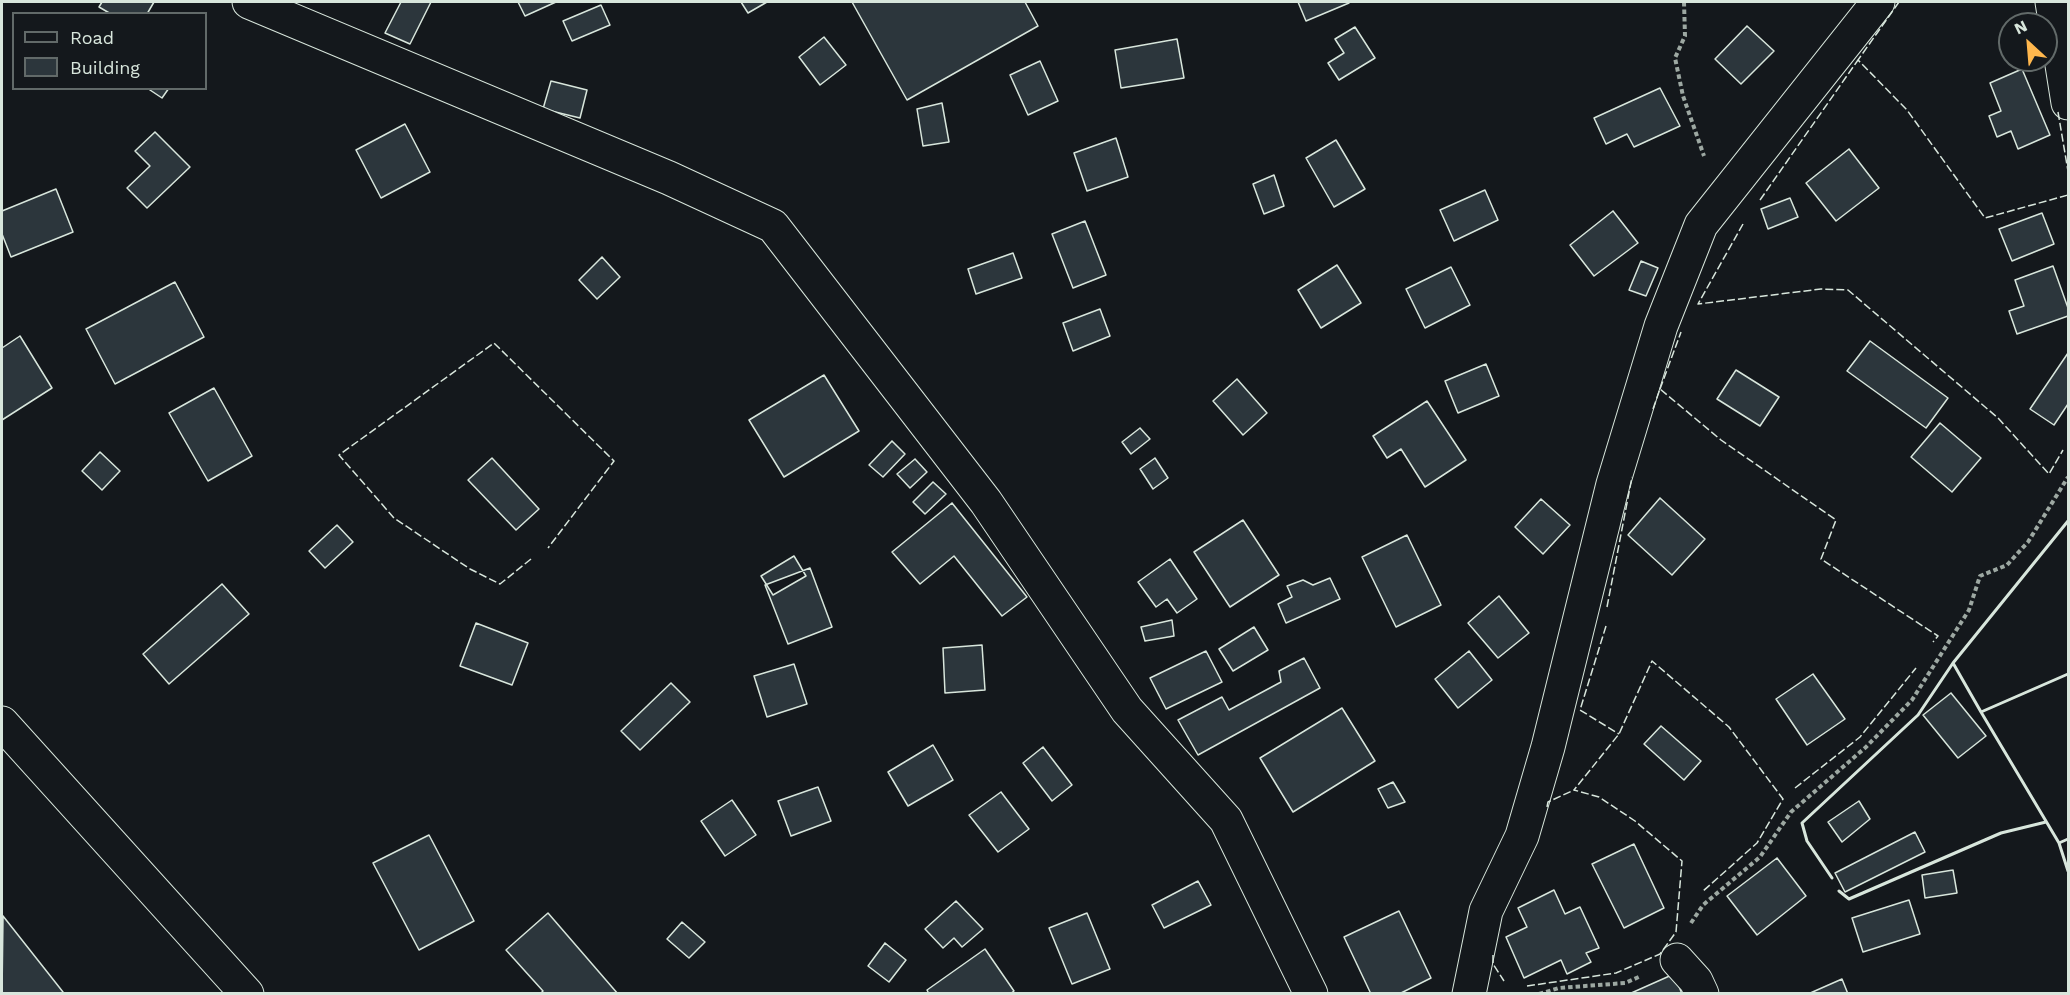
<!DOCTYPE html>
<html>
<head>
<meta charset="utf-8">
<style>
  body { margin:0 }
  #map { position:relative; width:2070px; height:995px; overflow:hidden; background:#14181c; font-family:"Work Sans",sans-serif }
  canvas { display:block }
  .frame { position:absolute; inset:0; border:3px solid #d8e6dc; pointer-events:none }
  .legend { position:absolute; left:12px; top:12px; width:195px; height:78px; box-sizing:border-box; background:#14181c; border:2px solid #626a69; margin:0; padding:8px 10px; list-style:none; font-size:18px; color:#d8e6dc }
  .legend li { display:flex; align-items:center; gap:12px; height:30px }
  .legend b { width:30px; border:2px solid #626a69 }
  .north { position:absolute; left:1998px; top:12px; width:60px; height:60px; box-sizing:border-box; background:#14181c; border:2px solid #626a69; border-radius:50%; rotate:334deg; font-size:16px; font-weight:700; line-height:24px; text-align:center; color:#d8e6dc }
  .north::after { content:''; display:block; margin:auto; width:21px; height:27px; background:#ffb74d; clip-path:polygon(50% 0,100% 100%,50% 72%,0 100%) }
</style>
</head>
<body>
<div id="map">
<canvas width="2070" height="995"></canvas>
<div class="frame"></div>
<ul class="legend">
<li><b style="height:8px;background:#14181c"></b>Road</li>
<li><b style="height:16px;background:#2c363c"></b>Building</li>
</ul>
<div class="north">N</div>
</div>
<script>
const g = document.querySelector('canvas').getContext('2d');
g.lineJoin = 'round';
function paint(path, color) { g.fillStyle = color; g.fill(path, 'evenodd'); }
const shape = rows => new Path2D(rows.map(r => 'M' + r).join(''));
function trace(path, color, width, dash) { g.strokeStyle = color; g.lineWidth = width; g.lineCap = dash ? 'butt' : 'round'; g.setLineDash(dash || []); g.stroke(path); }
const building = shape([
  [102,2,154,2,147,14,111,14,99,7,102,2],
  [401,2,431,2,410,44,385,33,401,2],
  [518,2,556,2,525,16,518,2],
  [741,2,767,2,748,13,741,2],
  [852,2,1025,2,1038,26,907,100,852,2],
  [1298,2,1348,2,1349,3,1306,21,1298,2],
  [601,5,610,25,572,41,563,21,601,5],
  [1747,26,1774,51,1741,84,1715,59,1747,26],
  [1355,27,1375,58,1339,80,1328,63,1344,53,1335,39,1355,27],
  [824,37,846,65,820,85,799,57,824,37],
  [1177,39,1184,78,1121,88,1115,50,1177,39],
  [1040,61,1058,101,1028,115,1010,75,1040,61],
  [2022,69,2050,135,2018,149,2011,131,1997,137,1989,116,2001,111,1990,83,2022,69],
  [551,81,587,90,580,118,543,109,551,81],
  [147,88,169,88,162,98,147,88],
  [1660,88,1680,126,1634,147,1627,134,1606,144,1594,118,1660,88],
  [942,103,949,142,923,146,917,109,942,103],
  [405,124,430,172,381,198,356,150,405,124],
  [155,132,190,167,147,208,127,188,150,166,135,151,155,132],
  [1116,138,1128,177,1087,191,1074,153,1116,138],
  [1336,140,1365,189,1334,207,1306,158,1336,140],
  [1849,149,1879,188,1836,221,1806,183,1849,149],
  [1274,175,1284,206,1264,214,1253,184,1274,175],
  [56,189,73,232,11,257,2,234,2,211,56,189],
  [1485,190,1498,220,1454,241,1440,210,1485,190],
  [1790,198,1798,217,1768,229,1761,209,1790,198],
  [1613,211,1638,243,1594,276,1570,245,1613,211],
  [2042,213,2054,244,2012,261,1999,229,2042,213],
  [1085,221,1106,275,1073,288,1052,234,1085,221],
  [1013,253,1022,278,976,294,968,269,1013,253],
  [602,257,620,277,597,299,579,280,602,257],
  [1641,261,1658,268,1646,296,1629,290,1641,261],
  [1337,265,1361,303,1321,328,1298,290,1337,265],
  [2053,266,2068,308,2068,316,2017,334,2009,311,2024,306,2015,280,2053,266],
  [1451,267,1470,305,1425,328,1406,289,1451,267],
  [175,282,204,337,115,384,86,329,175,282],
  [1100,309,1110,336,1073,351,1063,323,1100,309],
  [20,336,52,388,2,420,2,348,20,336],
  [1870,341,1948,398,1926,428,1847,371,1870,341],
  [2068,353,2068,404,2054,425,2030,409,2068,353],
  [1486,364,1499,396,1458,413,1445,381,1486,364],
  [1736,370,1779,397,1760,426,1717,399,1736,370],
  [824,375,859,431,784,477,749,420,824,375],
  [1237,379,1267,413,1243,435,1213,401,1237,379],
  [214,388,252,456,208,481,169,413,214,388],
  [1427,401,1466,460,1425,487,1401,449,1387,458,1373,436,1427,401],
  [1940,423,1981,458,1952,492,1911,457,1940,423],
  [1140,428,1150,439,1131,454,1122,442,1140,428],
  [892,441,905,454,883,477,869,465,892,441],
  [100,452,120,471,102,490,82,471,100,452],
  [492,458,539,509,516,530,468,480,492,458],
  [1155,458,1168,478,1153,489,1140,469,1155,458],
  [915,459,927,472,910,488,897,474,915,459],
  [933,482,946,494,925,514,913,502,933,482],
  [1660,498,1705,539,1672,575,1628,535,1660,498],
  [1541,499,1570,525,1543,554,1515,527,1541,499],
  [952,503,1027,597,1002,616,954,556,920,584,892,552,952,503],
  [1243,520,1279,575,1230,607,1194,552,1243,520],
  [337,525,353,542,325,568,309,551,337,525],
  [1407,535,1441,605,1396,627,1362,557,1407,535],
  [794,556,806,576,773,595,761,576,794,556],
  [1170,559,1197,599,1177,613,1167,599,1156,607,1138,582,1170,559],
  [810,568,832,627,788,644,765,585,810,568],
  [1330,578,1340,599,1286,623,1278,604,1292,597,1287,586,1303,580,1313,585,1330,578],
  [222,584,249,614,169,684,143,654,222,584],
  [1499,596,1529,633,1498,658,1468,623,1499,596],
  [1172,620,1174,636,1145,641,1141,627,1172,620],
  [476,623,528,643,512,685,460,666,476,623],
  [1254,627,1268,650,1233,671,1219,649,1254,627],
  [982,645,985,690,945,693,943,648,982,645],
  [1206,651,1222,682,1166,709,1150,678,1206,651],
  [1469,651,1492,680,1458,708,1435,679,1469,651],
  [1304,658,1320,688,1198,755,1178,720,1222,697,1229,710,1281,682,1279,671,1304,658],
  [794,664,807,704,767,717,754,676,794,664],
  [1813,674,1845,719,1807,745,1776,699,1813,674],
  [671,683,690,702,640,750,621,731,671,683],
  [1951,693,1986,736,1958,758,1923,715,1951,693],
  [1342,708,1375,761,1293,812,1260,758,1342,708],
  [1661,726,1701,761,1684,780,1644,744,1661,726],
  [933,745,953,780,908,806,888,772,933,745],
  [1043,747,1072,785,1052,801,1023,763,1043,747],
  [1393,782,1405,802,1388,808,1378,789,1393,782],
  [818,787,831,821,791,836,778,801,818,787],
  [1001,792,1029,829,998,852,969,815,1001,792],
  [732,800,756,835,725,856,701,821,732,800],
  [1859,801,1870,819,1842,842,1828,822,1859,801],
  [1915,832,1925,852,1845,892,1835,873,1915,832],
  [429,835,474,921,419,950,373,863,429,835],
  [1634,844,1664,908,1624,928,1592,864,1634,844],
  [1777,858,1806,896,1757,935,1727,896,1777,858],
  [1953,870,1957,893,1925,898,1922,875,1953,870],
  [1198,881,1211,905,1164,928,1152,905,1198,881],
  [1554,890,1565,914,1580,907,1599,948,1586,953,1591,962,1567,974,1561,960,1524,978,1506,937,1527,927,1518,908,1554,890],
  [1909,900,1920,934,1863,952,1852,918,1909,900],
  [956,901,983,929,962,947,954,938,943,948,925,929,956,901],
  [1399,911,1431,978,1399,994,1371,994,1344,937,1399,911],
  [548,913,618,994,540,994,543,991,506,950,548,913],
  [1087,913,1110,969,1072,984,1049,928,1087,913],
  [3,916,63,992,61,994,2,994,3,916],
  [682,922,705,942,689,958,667,939,682,922],
  [885,943,906,960,889,982,868,966,885,943],
  [985,949,1014,991,1010,994,929,994,927,990,985,949],
  [1674,974,1682,994,1629,994,1674,974],
  [1842,979,1848,994,1808,994,1842,979]
]);
const path = shape([
  [1684,2,1685,36,1675,58,1683,96,1704,156],
  [1691,923,1703,905,1760,857,1791,812,1866,747,1912,700,1969,610,1980,576,2007,565,2028,542,2068,477],
  [1539,994,1559,988,1625,983,1641,976]
]);
const minor = shape([
  [249,2,669,178,773,226,986,502,1127,710,1226,820,1311,994],
  [2052,2,2068,103],
  [2,723,247,994],
  [1677,960,1696,981,1702,994],
  [1469,994,1486,911,1522,836,1548,747,1613,484,1661,326,1701,225,1878,2]
]);
const fence = shape([
  [1899,2,1858,60,1907,110,1985,218,2068,195],
  [2058,112,2068,171],
  [1760,200,1858,60],
  [1743,224,1698,304,1821,289,1848,290,1998,418,2049,474,2063,450],
  [1660,389,1681,332],
  [1653,409,1660,389,1721,440,1836,520,1821,559,1938,636,1933,642],
  [531,559,500,584,470,569,394,518,339,455,494,343,614,461,548,548],
  [1607,607,1632,477],
  [1606,626,1580,710,1619,734],
  [1795,788,1860,737,1916,668],
  [1547,807,1548,802,1574,790],
  [1493,955,1493,964,1504,981],
  [1527,986,1616,973,1660,954,1676,932,1682,861,1635,821,1599,797,1574,790,1619,734,1652,661,1729,727,1783,799,1757,843,1702,892]
]);
const wall = shape([
  [2068,521,1953,663,1981,712,2068,674],
  [1981,712,2059,843,2068,839],
  [2059,843,2068,871],
  [1832,878,1807,841,1802,823,1918,715,1953,663],
  [1839,891,1849,899,2001,833,2046,822]
]);
paint(building, '#2c363c');
trace(building, '#d8e6dc', 1.5);
trace(minor, '#d8e6dc', 35);
trace(path, '#9da8a2', 4, [4.5, 3]);
trace(minor, '#14181c', 33);
trace(fence, '#d8e6dc', 1.5, [8, 3]);
trace(wall, '#d8e6dc', 3);
</script>
</body>
</html>
